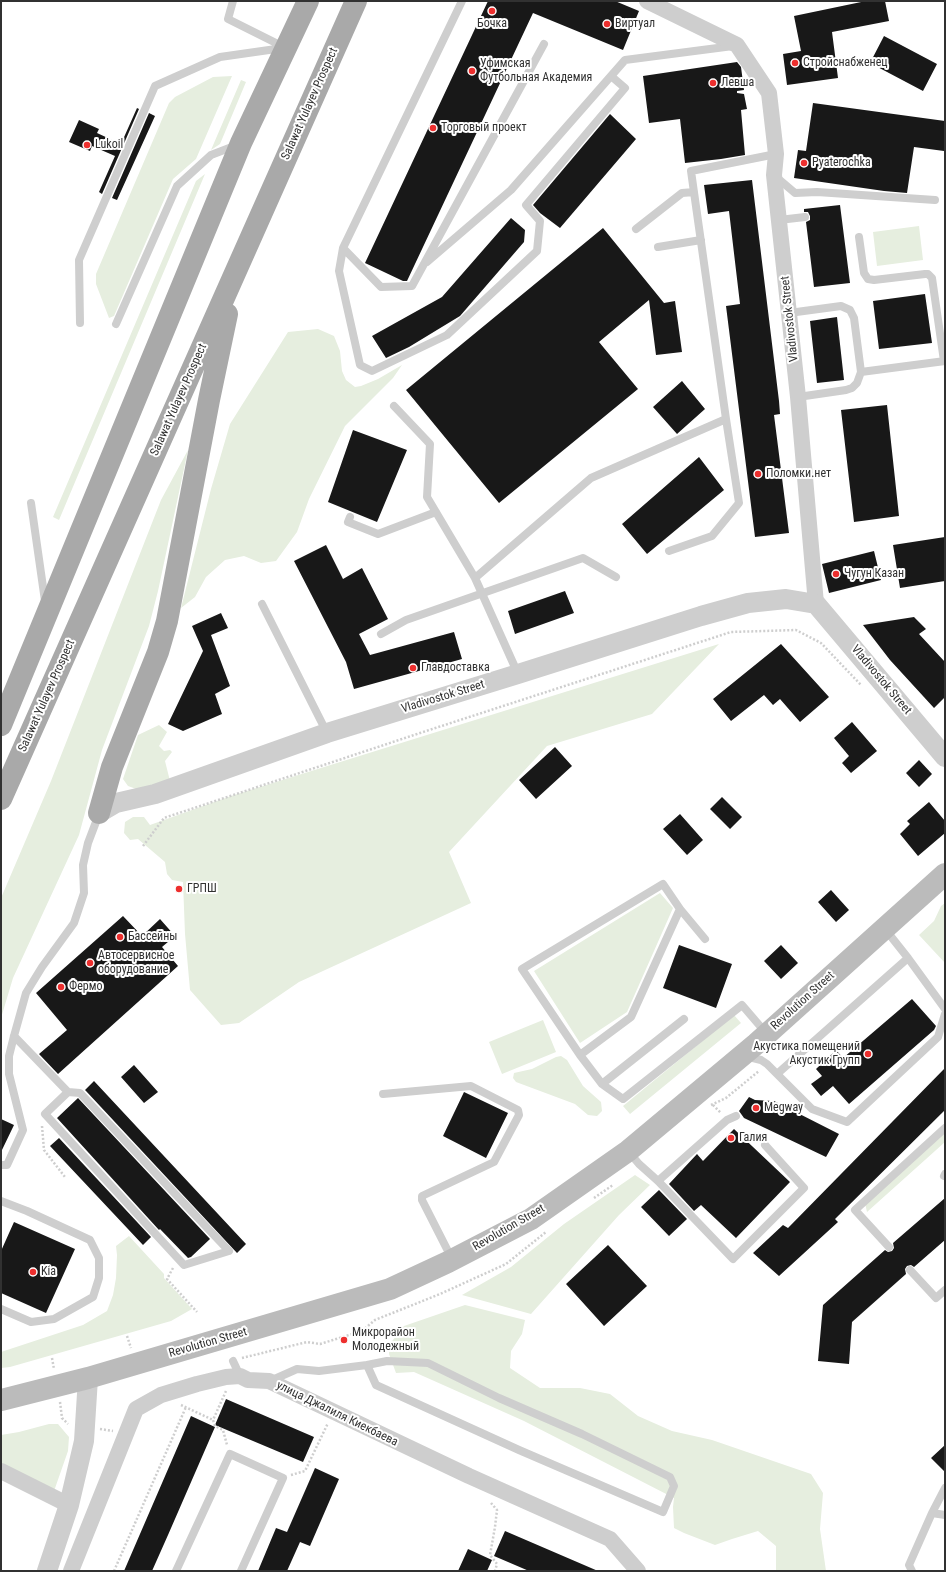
<!DOCTYPE html>
<html>
<head>
<meta charset="utf-8">
<style>
  body { margin:0 }
  #map { position:relative; width:946px; height:1572px; overflow:hidden; background:#fff; font-family:"Roboto Condensed",sans-serif }
  canvas { display:block }
  .frame { position:absolute; inset:0; border:2px solid #313131; pointer-events:none }
</style>
</head>
<body>
<div id="map">
<canvas width="946" height="1572"></canvas>
<div class="frame"></div>
</div>
<script>
const g = document.querySelector('canvas').getContext('2d');
g.lineJoin = 'round';
function paint(path, color) { g.fillStyle = color; g.fill(path, 'evenodd'); }
const shape = rows => new Path2D(rows.map(r => 'M' + r).join(''));
function trace(path, color, width, dash) { g.strokeStyle = color; g.lineWidth = width; g.lineCap = dash ? 'butt' : 'round'; g.setLineDash(dash || []); g.stroke(path); }
function label(font, color, halo, rows, align = 'center') {
  g.font = font + ' "Roboto Condensed",sans-serif'; g.lineWidth = 4; g.setLineDash([]); g.textBaseline = 'middle'; g.strokeStyle = halo; g.fillStyle = color; for (const [text, x, y, turn = 0] of rows) {
    g.save(); g.translate(x, y); g.rotate((+turn || 0) * Math.PI / 180); g.textAlign = isNaN(turn) ? turn : align; if (halo) g.strokeText(text, 0, 0); g.fillText(text, 0, 0); g.restore();
  }
}
const green = shape([
  [232,76,196,159,173,179,114,316,109,318,96,284,96,274,169,103,175,97,213,77],
  [241,80,246,82,220,144,211,150],
  [205,174,59,520,53,517,196,181],
  [919,226,923,260,877,266,873,232],
  [318,329,334,336,340,351,342,371,346,380,355,387,361,386,378,379,402,365,393,378,345,426,309,499,297,532,276,561,261,563,244,556,225,560,206,577,195,597,181,608,211,489,230,424,288,332],
  [188,450,158,591,149,626,102,750,79,835,13,978,1,1018,1,898,51,781,161,500],
  [719,644,652,714,547,746,449,852,471,903,299,982,239,1023,221,1025,190,990,185,934,183,882,172,880,167,874,165,862,138,839,130,840,124,833,125,822,133,817,144,817,150,825,231,796],
  [159,725,167,732,159,746,164,751,170,750,172,752,165,761,170,781,139,790,128,786,123,779,138,735],
  [660,893,673,908,627,1012,580,1043,534,971],
  [945,903,945,963,919,935,934,921,941,906],
  [734,1015,741,1023,630,1114,623,1106],
  [543,1020,556,1052,502,1074,489,1042],
  [561,1056,567,1060,583,1086,601,1102,602,1111,597,1116,588,1115,575,1104,516,1082,513,1078,514,1073,532,1069,556,1057],
  [945,1131,945,1142,867,1212,865,1203],
  [635,1175,650,1185,619,1215,531,1314,462,1295,511,1267,564,1224],
  [129,1236,164,1274,164,1278,192,1309,171,1321,10,1367,1,1368,1,1352,83,1325,107,1311,113,1295,116,1278,117,1255,116,1246],
  [465,1305,525,1320,522,1334,511,1351,510,1368,540,1388,580,1388,610,1394,638,1416,672,1431,712,1440,811,1474,823,1493,820,1529,826,1571,776,1571,776,1546,758,1531,732,1539,715,1545,684,1533,674,1528,673,1507,674,1498,524,1421,414,1372,396,1373,389,1354,389,1345,404,1326],
  [49,1424,58,1424,69,1437,68,1451,53,1494,1,1469,1,1435,19,1432]
]);
const building = shape([
  [488,1,615,1,639,11,623,50,533,13,407,281,403,281,365,263],
  [866,1,885,1,889,21,832,32,838,78,787,85,783,54,801,51,794,16],
  [884,36,937,64,923,91,870,63],
  [737,62,741,67,744,90,737,91,737,93,744,94,747,109,741,110,745,155,721,159,685,163,680,119,649,123,643,76],
  [813,103,945,121,944,151,914,147,907,193,884,191,794,178,798,150,806,151],
  [137,108,139,109,102,194,99,192,115,156,92,146,90,151,69,142,79,120,99,129,97,133,121,144],
  [149,113,155,116,117,200,112,198],
  [610,114,636,139,560,228,540,213,533,205],
  [752,180,779,401,780,414,774,415,789,533,755,537,726,306,740,304,729,211,708,214,704,185],
  [840,205,850,283,814,287,806,222,810,220,810,216,808,212,804,212,804,209],
  [511,218,525,230,524,242,460,316,409,347,386,358,372,336,442,297],
  [603,228,664,303,675,301,682,352,656,355,649,300,599,342,638,389,499,503,406,390],
  [925,294,932,343,879,349,873,301],
  [837,317,844,380,817,383,810,321],
  [682,381,705,409,677,434,653,407],
  [887,405,899,516,854,522,841,410],
  [353,430,407,450,377,522,328,502],
  [699,457,724,490,647,554,622,524],
  [945,537,945,581,900,588,893,545],
  [326,545,343,579,362,568,388,619,359,634,370,655,454,632,462,659,354,689,346,662,294,561],
  [874,551,881,580,829,593,822,564],
  [565,591,574,613,515,634,508,611],
  [221,613,228,628,211,635,230,686,215,694,222,714,183,731,168,724,203,651,192,626],
  [914,617,926,629,919,634,945,662,945,697,934,708,890,660,863,625],
  [781,644,829,697,800,722,780,699,773,705,764,695,731,721,713,699],
  [852,722,877,751,851,773,842,763,849,756,834,738],
  [555,747,572,766,536,799,519,780],
  [919,760,932,774,919,787,906,773],
  [722,797,742,817,730,829,710,809],
  [929,802,945,821,945,833,918,856,900,834,910,824,907,821],
  [680,814,703,840,687,855,663,829],
  [831,890,849,910,836,922,818,902],
  [123,916,142,936,160,919,175,936,162,947,178,966,58,1074,39,1054,67,1030,36,993],
  [679,945,732,964,716,1008,663,988],
  [781,945,798,963,781,979,764,961],
  [912,999,936,1026,934,1030,849,1104,833,1086,821,1096,811,1084,822,1076,816,1069,836,1050,843,1058],
  [134,1065,158,1092,144,1103,121,1077],
  [945,1068,945,1110,835,1219,838,1222,779,1276,753,1253,783,1225,788,1228],
  [94,1081,246,1244,237,1253,86,1091,85,1090],
  [464,1092,508,1113,486,1158,443,1136],
  [749,1097,755,1100,774,1101,839,1134,826,1157,744,1118,739,1111],
  [78,1098,210,1239,191,1257,188,1258,160,1229,159,1230,57,1118],
  [1,1119,14,1125,1,1152],
  [734,1129,790,1182,736,1238,701,1205,694,1211,669,1184,697,1154,703,1161],
  [59,1138,151,1237,143,1245,50,1146],
  [659,1190,687,1219,669,1236,641,1207],
  [945,1198,945,1240,914,1267,911,1265,907,1266,905,1269,906,1274,852,1322,849,1364,818,1361,823,1305,885,1250,888,1252,892,1251,894,1248,893,1243],
  [14,1222,75,1249,46,1313,1,1293,1,1251],
  [608,1245,647,1286,604,1326,566,1284],
  [226,1399,314,1437,303,1462,215,1425],
  [191,1416,215,1427,168,1535,152,1571,124,1571],
  [945,1445,945,1472,931,1458],
  [315,1468,339,1479,310,1546,300,1542,287,1571,258,1571,276,1528,287,1532],
  [505,1531,598,1571,529,1571,494,1556],
  [468,1549,492,1560,487,1571,458,1571]
]);
const path = shape([
  [143,846,164,818,420,733,731,632,796,630,821,643,861,685],
  [711,1105,726,1098,759,1071],
  [713,1105,721,1113],
  [42,1126,44,1150,65,1177],
  [594,1198,613,1185],
  [173,1268,167,1279,197,1312],
  [127,1336,131,1348],
  [52,1358,54,1369],
  [242,1358,307,1342,320,1344,362,1331,375,1320,440,1294,506,1264,546,1232],
  [226,1391,213,1420,215,1426,223,1430,227,1445],
  [60,1402,62,1418,68,1424],
  [181,1405,213,1420],
  [100,1429,113,1431],
  [291,1475,305,1471,328,1423],
  [491,1503,497,1510,495,1527,490,1555,497,1564,495,1571],
  [114,1571,186,1407]
]);
const service = shape([
  [233,1,228,19,286,48],
  [462,1,343,248,381,287,412,286,544,44],
  [775,176,795,193,817,192,935,200],
  [779,220,805,217],
  [636,229,682,193,694,192],
  [859,237,864,273,868,279,874,280,925,274,928,274,932,278,944,361],
  [658,247,701,240],
  [343,248,339,271,360,365,372,371,447,335,537,251,540,221,526,205,625,88,611,76],
  [427,262,511,190,625,60,733,46],
  [789,313,841,306,850,310,854,318,861,372,945,361],
  [80,323,79,260,155,86,220,57,283,48],
  [116,324,177,186,211,155,237,145],
  [798,397,846,390,852,388,857,383,861,372],
  [394,406,430,444,427,497,475,578,518,674],
  [31,503,45,601],
  [350,517,348,522,378,534,436,512],
  [669,551,712,536,739,503,726,419],
  [475,578,591,478,726,419,691,171,776,154],
  [262,604,327,733],
  [381,634,406,620,583,558,616,577],
  [680,909,705,939],
  [908,958,945,1009],
  [14,1036,68,1092,80,1093,229,1251,184,1265,45,1114,68,1092],
  [580,1055,631,1017,680,909,663,884,522,969,580,1055,602,1084,623,1099,742,1005,766,1033],
  [745,1056,761,1060,767,1064,777,1074,908,958,885,929],
  [777,1074,812,1109,847,1122,938,1037,945,1014],
  [602,1084,684,1019],
  [383,1094,471,1086,518,1110,519,1115,494,1162,422,1196,422,1200,452,1259],
  [628,1151,639,1164,658,1181,733,1259,804,1188,765,1145],
  [1,1165,7,1165,23,1130,9,1074,9,1056,14,1036,26,993,42,967,74,923,84,893,83,865,88,843,99,814],
  [944,1176,945,1174],
  [658,1181,727,1120,736,1116],
  [1,1201,27,1211,90,1240,99,1258,99,1278,93,1297,54,1319,31,1322,1,1309],
  [889,1247,855,1210,945,1128],
  [910,1270,936,1298,945,1290],
  [233,1361,240,1376],
  [270,1381,297,1369,319,1371,367,1365,376,1385,519,1450,663,1512,674,1486,670,1477,582,1434,499,1398,428,1363,387,1361,367,1365],
  [932,1513,945,1488],
  [176,1571,230,1454,283,1478,241,1571],
  [912,1571,909,1565,932,1513,945,1515]
]);
const minor = shape([
  [647,1,737,45,769,93,776,154,774,175,798,397,816,604],
  [1,1471,69,1505],
  [71,1571,136,1409,161,1395,197,1384,226,1377,240,1376,248,1380,269,1381,469,1476,610,1539,638,1571]
]);
const tertiary = shape([
  [99,813,116,803,155,794,327,733,518,674,701,616,748,603,786,599,816,604,945,757],
  [47,1571,69,1505,84,1441,88,1378]
]);
const secondary = shape([
  [1,1400,88,1378,390,1289,448,1262,531,1219,628,1151,756,1044,945,874]
]);
const primary = shape([
  [1,725,241,143,308,1],
  [1,799,356,1],
  [99,813,112,767,158,652,167,621,209,400,227,314]
]);
const markers = [
  [492,11,4,"#ed2f2e"],
  [607,24,4,"#ed2f2e"],
  [795,63,4,"#ed2f2e"],
  [472,71,4,"#ed2f2e"],
  [713,83,4,"#ed2f2e"],
  [433,128,4,"#ed2f2e"],
  [87,145,4,"#ed2f2e"],
  [804,163,4,"#ed2f2e"],
  [758,474,4,"#ed2f2e"],
  [836,574,4,"#ed2f2e"],
  [413,668,4,"#ed2f2e"],
  [179,889,4,"#ed2f2e"],
  [120,937,4,"#ed2f2e"],
  [90,963,4,"#ed2f2e"],
  [61,987,4,"#ed2f2e"],
  [868,1054,4,"#ed2f2e"],
  [756,1108,4,"#ed2f2e"],
  [731,1138,4,"#ed2f2e"],
  [33,1272,4,"#ed2f2e"],
  [344,1340,4,"#ed2f2e"]
];
const poiNames = [
  ["Бочка",492,24,"center"],
  ["Виртуал",615,24],
  ["Стройснабженец",803,63],
  ["Уфимская",480,64],
  ["Футбольная Академия",480,78],
  ["Левша",721,83],
  ["Торговый проект",441,128],
  ["Lukoil",95,145],
  ["Pyaterochka",812,163],
  ["Поломки.нет",766,474],
  ["Чугун Казан",844,574],
  ["Главдоставка",421,668],
  ["ГРПШ",187,889],
  ["Бассейны",128,937],
  ["Автосервисное",98,956],
  ["оборудование",98,970],
  ["Фермо",69,987],
  ["Акустика помещений",860,1047,"right"],
  ["Акустик Групп",860,1061,"right"],
  ["Megway",764,1108],
  ["Галия",739,1138],
  ["Kia",41,1272],
  ["Микрорайон",352,1333],
  ["Молодежный",352,1347]
];
const streetNames = [
  ["Salawat Yulayev Prospect",310,104,-66],
  ["Vladivostok Street",790,319,-96],
  ["Salawat Yulayev Prospect",179,400,-66],
  ["Vladivostok Street",881,680,50],
  ["Salawat Yulayev Prospect",47,696,-66],
  ["Vladivostok Street",443,697,-17],
  ["Revolution Street",803,1001,-42],
  ["Revolution Street",509,1228,-30],
  ["Revolution Street",208,1343,-16],
  ["улица Джалиля Киекбаева",337,1414,26]
];
paint(green, '#e6eedf');
paint(building, '#181818');
trace(path, '#cecece', 2.5, [2, 2]);
trace(service, '#cecece', 8);
trace(minor, '#cecece', 16);
trace(tertiary, '#cecece', 20);
trace(secondary, '#bbb', 22);
trace(primary, '#a9a9a9', 22);
for (const [x, y, r, color] of markers) { const dot = new Path2D(); dot.arc(x, y, r, 0, 2 * Math.PI); g.fillStyle = color; g.fill(dot); trace(dot, '#fff', 1.5); }
label('12px', '#313131', '#fff', poiNames, 'left');
label('12px', '#313131', '#fff', streetNames);
</script>
</body>
</html>
